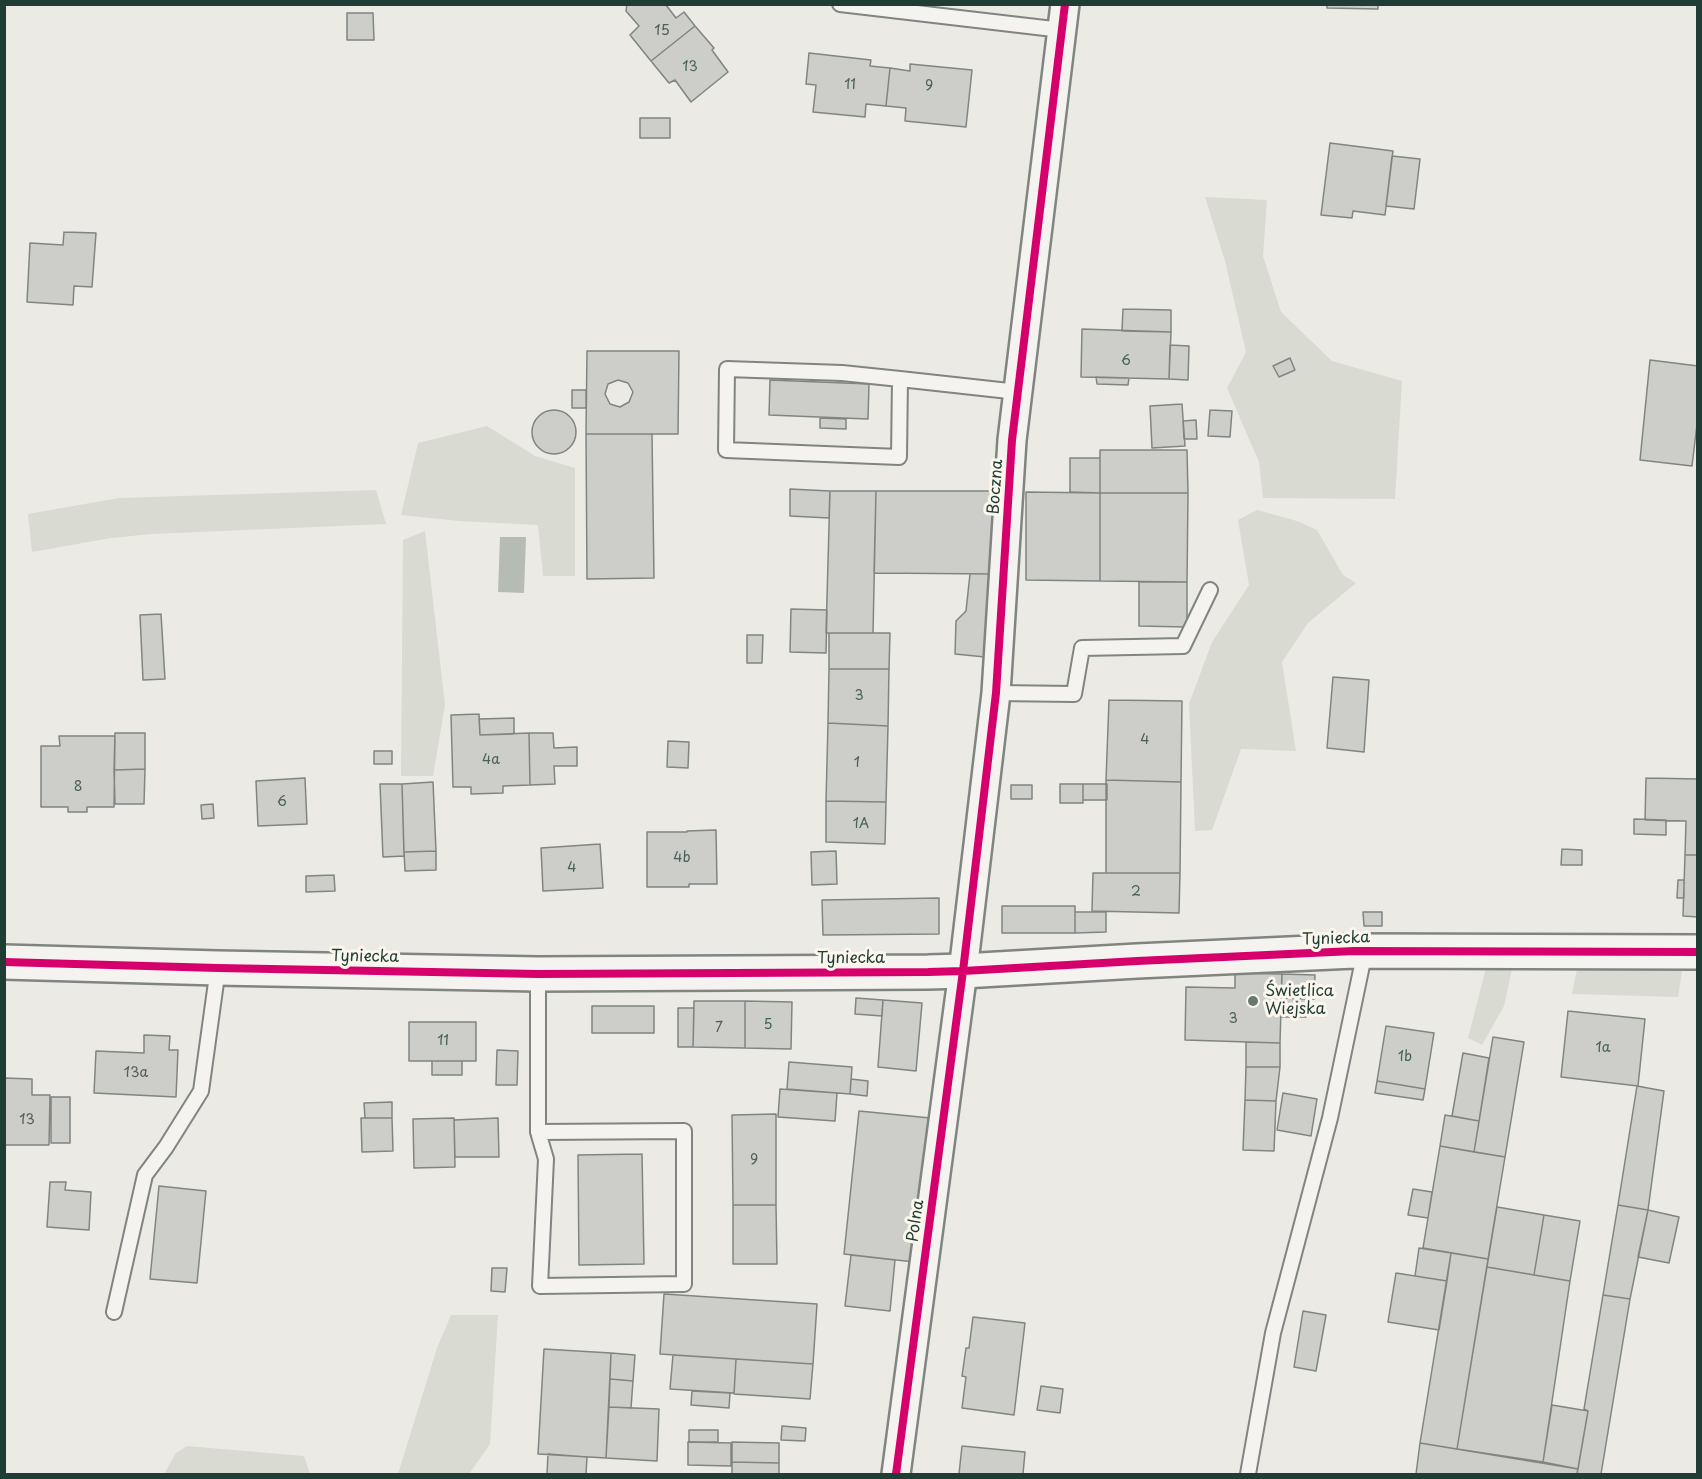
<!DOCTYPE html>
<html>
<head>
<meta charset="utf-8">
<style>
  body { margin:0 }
  #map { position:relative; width:1702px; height:1479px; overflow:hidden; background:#ebeae4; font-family:"Playpen Sans",sans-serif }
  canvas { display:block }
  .frame { position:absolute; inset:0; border:6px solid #1f3d34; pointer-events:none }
</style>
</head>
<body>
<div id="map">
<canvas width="1702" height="1479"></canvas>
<div class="frame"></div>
</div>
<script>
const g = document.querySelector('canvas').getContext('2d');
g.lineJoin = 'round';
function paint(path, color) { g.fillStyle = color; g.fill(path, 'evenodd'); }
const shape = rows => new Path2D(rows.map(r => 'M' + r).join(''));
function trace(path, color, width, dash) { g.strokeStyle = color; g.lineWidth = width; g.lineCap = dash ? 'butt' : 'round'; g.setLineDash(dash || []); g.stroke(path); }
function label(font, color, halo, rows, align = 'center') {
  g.font = font + ' "Playpen Sans",sans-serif'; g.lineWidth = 6; g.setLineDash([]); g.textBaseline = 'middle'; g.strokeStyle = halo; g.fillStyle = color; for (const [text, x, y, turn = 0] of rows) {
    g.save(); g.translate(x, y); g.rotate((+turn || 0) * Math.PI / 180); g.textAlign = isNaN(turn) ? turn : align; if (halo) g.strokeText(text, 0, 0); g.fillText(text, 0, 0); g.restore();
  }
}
const green = shape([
  [1205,197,1267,200,1263,256,1281,312,1332,361,1402,381,1395,499,1263,498,1259,462,1227,388,1246,352,1225,261],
  [487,426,535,456,575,468,575,576,543,576,538,525,459,521,401,515,418,443],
  [376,490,386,524,152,534,111,538,32,552,28,514,119,498],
  [1257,510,1297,521,1317,530,1343,575,1356,583,1308,623,1282,662,1296,751,1241,749,1212,830,1195,831,1189,704,1212,642,1249,585,1238,520],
  [425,531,445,705,433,776,401,776,403,540],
  [1487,964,1512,969,1504,1006,1482,1045,1468,1038],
  [1577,969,1682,971,1678,997,1572,994],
  [451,1315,498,1315,490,1444,469,1474,398,1474,437,1348],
  [187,1446,304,1456,310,1474,164,1474,176,1453]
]);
const water = shape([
  [500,537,526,537,524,593,498,592]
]);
const building = shape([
  [627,4,666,5,676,18,684,12,695,26,651,61,630,35,639,26,626,11,627,4],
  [1327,4,1378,4,1378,9,1327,8,1327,4],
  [347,13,373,13,374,40,347,40,347,13],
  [695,26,714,48,712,50,728,72,691,102,675,80,669,83,651,61,695,26],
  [809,53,871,60,870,66,890,68,886,106,866,104,865,117,813,112,816,85,806,84,809,53],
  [910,64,972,70,966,127,905,121,906,108,886,106,890,68,910,71,910,64],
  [640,118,670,118,670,138,640,138,640,118],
  [1330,143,1393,151,1385,215,1353,211,1352,218,1321,215,1330,143],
  [1392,156,1420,159,1414,209,1386,206,1392,156],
  [64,232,96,233,92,287,74,286,73,305,27,302,30,243,63,245,64,232],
  [1123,309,1171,310,1171,332,1122,331,1123,309],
  [1082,329,1171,332,1169,379,1081,377,1082,329],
  [1170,345,1189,346,1188,380,1169,379,1170,345],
  [587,351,679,351,678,434,586,434,587,351],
  [618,380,628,383,633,392,629,402,620,407,610,404,605,394,608,384,618,380],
  [1290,358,1295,370,1279,377,1273,366,1290,358],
  [1650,360,1698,366,1698,416,1692,466,1640,460,1650,360],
  [1096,377,1129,378,1128,385,1097,384,1096,377],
  [770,380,869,384,868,419,769,415,770,380],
  [572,390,586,390,586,408,572,408,572,390],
  [1182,404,1185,446,1152,448,1150,406,1182,404],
  '532 432a22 22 0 1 1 44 0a22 22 0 1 1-44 0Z',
  [1210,410,1232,411,1230,437,1208,436,1210,410],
  [820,418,846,419,846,429,820,428,820,418],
  [1196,420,1197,439,1184,439,1183,421,1196,420],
  [586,434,652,434,654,578,587,579,586,434],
  [1100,450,1187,450,1188,493,1100,493,1100,450],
  [1070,458,1100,458,1100,493,1070,492,1070,458],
  [790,489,830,491,829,518,790,516,790,489],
  [830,491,876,491,873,633,826,633,830,491],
  [876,491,997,491,995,574,874,573,876,491],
  [1026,492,1100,493,1100,581,1026,580,1026,492],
  [1100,493,1188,493,1187,582,1100,581,1100,493],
  [970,574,995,574,985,657,955,654,956,621,966,611,970,574],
  [1139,582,1187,582,1187,627,1139,626,1139,582],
  [791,609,827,610,826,653,790,652,791,609],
  [161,614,165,679,143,680,140,615,161,614],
  [829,633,890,633,889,669,829,669,829,633],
  [747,635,763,635,762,663,747,663,747,635],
  [829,669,889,669,888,726,828,723,829,669],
  [1333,677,1369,680,1364,752,1327,748,1333,677],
  [1109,700,1182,701,1181,782,1106,780,1109,700],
  [479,714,480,735,529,733,530,785,503,786,503,793,471,794,471,787,453,787,451,715,479,714],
  [514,718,514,734,480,735,479,719,514,718],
  [828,723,888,726,886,802,826,801,828,723],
  [115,733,145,733,145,769,114,770,115,733],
  [529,733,553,733,554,748,577,747,577,766,554,766,555,784,530,785,529,733],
  [59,736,115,736,114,807,87,807,87,812,68,812,68,807,41,807,41,746,60,746,59,736],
  [668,741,689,742,688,768,667,767,668,741],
  [374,751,392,751,392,764,374,764,374,751],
  [145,769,144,804,115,804,114,770,145,769],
  [305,778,307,824,258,826,256,781,305,778],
  [1646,778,1698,779,1698,855,1685,855,1686,821,1645,820,1646,778],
  [1106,780,1181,782,1180,873,1106,873,1106,780],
  [433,782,436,851,404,852,402,784,433,782],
  [380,784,402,784,404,856,383,857,380,784],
  [1060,784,1083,784,1083,803,1060,803,1060,784],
  [1083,784,1107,784,1107,800,1083,800,1083,784],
  [1011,785,1032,785,1032,799,1011,799,1011,785],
  [826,801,886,802,885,844,826,842,826,801],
  [213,804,214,818,202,819,201,805,213,804],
  [1634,819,1666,820,1666,835,1634,834,1634,819],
  [716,830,717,884,689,884,689,887,647,887,647,832,687,832,687,831,716,830],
  [600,844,603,888,543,891,541,848,600,844],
  [1562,849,1582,850,1582,865,1561,865,1562,849],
  [436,851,436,870,405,871,404,852,436,851],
  [836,851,837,884,812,885,811,852,836,851],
  [1685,855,1698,855,1698,917,1683,916,1685,855],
  [1093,873,1180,873,1179,913,1092,911,1093,873],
  [334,875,335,891,306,892,306,876,334,875],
  [1678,880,1684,880,1684,898,1677,898,1678,880],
  [939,898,939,934,823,935,822,900,939,898],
  [1002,906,1075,906,1075,933,1002,933,1002,906],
  [1075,912,1106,912,1106,932,1075,933,1075,912],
  [1363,912,1382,912,1382,926,1364,926,1363,912],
  [1235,973,1282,974,1280,1043,1185,1040,1186,987,1235,988,1235,973],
  [1282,974,1315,975,1314,999,1281,998,1282,974],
  [856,998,883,1000,882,1016,855,1014,856,998],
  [1281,998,1307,999,1306,1017,1281,1017,1281,998],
  [883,1000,922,1003,916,1071,878,1067,883,1000],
  [694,1001,745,1001,745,1048,693,1047,694,1001],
  [745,1001,792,1002,791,1049,745,1048,745,1001],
  [592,1006,654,1006,654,1033,592,1033,592,1006],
  [678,1008,694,1008,693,1047,678,1047,678,1008],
  [1568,1011,1645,1019,1638,1086,1561,1077,1568,1011],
  [409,1022,476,1022,476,1061,409,1061,409,1022],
  [1386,1026,1434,1033,1425,1089,1377,1081,1386,1026],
  [144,1035,170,1036,169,1050,178,1050,176,1097,94,1093,96,1051,144,1053,144,1035],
  [1493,1037,1524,1042,1505,1157,1474,1152,1493,1037],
  [1246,1042,1280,1043,1280,1067,1246,1067,1246,1042],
  [497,1050,518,1051,517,1085,496,1085,497,1050],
  [1463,1053,1489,1058,1479,1121,1452,1116,1463,1053],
  [432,1061,462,1061,462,1075,432,1075,432,1061],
  [789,1062,852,1067,850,1094,787,1089,789,1062],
  [1246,1067,1280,1067,1276,1101,1245,1100,1246,1067],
  [4,1078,32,1079,32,1095,50,1095,49,1145,4,1145,4,1078],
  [851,1079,868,1081,867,1096,850,1094,851,1079],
  [1377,1081,1425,1089,1423,1100,1375,1093,1377,1081],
  [1637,1086,1664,1091,1648,1210,1618,1205,1637,1086],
  [780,1089,837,1093,835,1121,778,1117,780,1089],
  [1283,1093,1317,1099,1311,1136,1277,1130,1283,1093],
  [51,1097,70,1097,70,1143,51,1143,51,1097],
  [1245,1100,1276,1101,1274,1151,1243,1150,1245,1100],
  [392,1102,392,1118,365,1118,364,1103,392,1102],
  [859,1111,930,1118,914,1262,844,1254,859,1111],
  [776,1114,776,1205,733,1205,732,1115,776,1114],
  [1445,1115,1479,1121,1474,1152,1440,1146,1445,1115],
  [361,1118,392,1118,393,1151,362,1152,361,1118],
  [454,1118,455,1167,414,1168,413,1119,454,1118],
  [498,1118,499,1157,455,1157,454,1120,498,1118],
  [1440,1146,1505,1157,1488,1259,1423,1248,1440,1146],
  [642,1154,644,1264,579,1265,578,1155,642,1154],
  [50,1182,66,1182,65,1190,91,1192,89,1230,47,1227,50,1182],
  [159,1186,206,1191,197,1283,150,1279,159,1186],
  [1413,1189,1432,1192,1428,1218,1408,1215,1413,1189],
  [733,1205,776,1205,777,1264,733,1264,733,1205],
  [1618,1205,1648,1210,1630,1299,1603,1295,1618,1205],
  [1497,1207,1544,1215,1534,1275,1487,1267,1497,1207],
  [1648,1210,1679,1217,1669,1263,1638,1257,1648,1210],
  [1544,1215,1580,1221,1570,1281,1534,1275,1544,1215],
  [1419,1248,1451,1253,1447,1281,1415,1276,1419,1248],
  [1451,1253,1488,1259,1457,1449,1420,1443,1451,1253],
  [851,1255,895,1260,890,1311,845,1306,851,1255],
  [1487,1267,1570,1281,1543,1462,1457,1449,1487,1267],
  [492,1268,507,1268,505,1292,491,1291,492,1268],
  [1396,1273,1447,1281,1439,1330,1388,1322,1396,1273],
  [664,1294,817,1304,813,1364,660,1354,664,1294],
  [1603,1295,1630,1299,1601,1474,1577,1474,1588,1411,1584,1409,1603,1295],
  [1303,1311,1326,1315,1316,1371,1294,1367,1303,1311],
  [973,1317,1025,1323,1014,1415,962,1408,966,1377,962,1376,966,1348,969,1348,973,1317],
  [544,1349,611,1353,606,1458,538,1454,544,1349],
  [611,1353,635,1355,633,1381,610,1379,611,1353],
  [673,1355,736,1359,734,1393,670,1389,673,1355],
  [736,1359,813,1364,810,1399,734,1394,736,1359],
  [610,1379,633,1381,631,1408,609,1407,610,1379],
  [1041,1386,1063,1389,1060,1413,1037,1410,1041,1386],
  [692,1391,730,1393,729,1408,691,1405,692,1391],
  [1552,1405,1588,1411,1578,1469,1543,1462,1552,1405],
  [609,1407,659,1409,657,1461,606,1458,609,1407],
  [782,1426,806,1428,805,1441,781,1440,782,1426],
  [689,1430,718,1430,718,1442,689,1442,689,1430],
  [688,1442,731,1443,731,1466,688,1465,688,1442],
  [732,1442,779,1443,779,1463,732,1462,732,1442],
  [1420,1443,1578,1469,1577,1474,1416,1474,1420,1443],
  [962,1446,1025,1452,1023,1474,959,1474,962,1446],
  [548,1454,587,1457,586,1474,547,1474,548,1454],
  [732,1462,779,1463,779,1474,732,1474,732,1462]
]);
const lane = shape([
  [840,4,1062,30],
  [900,379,899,457,726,450,727,369,842,373,900,379,1018,392],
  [996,693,1074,694,1082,648,1183,646,1210,590],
  [538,974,538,1132,546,1159,540,1286,684,1284,684,1131,538,1132],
  [114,1312,145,1175,166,1147,201,1091,218,968],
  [1248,1474,1273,1333,1330,1118,1365,951]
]);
const street = shape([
  [896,1474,963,971,996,693,1012,440,1065,4]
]);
const secondary = shape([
  [4,962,218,968,538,974,928,972,963,971,1137,961,1354,951,1698,952]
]);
const cycleway = shape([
  [4,962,218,968,538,974,928,972,963,971,1137,961,1354,951,1698,952],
  [896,1474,963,971,996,693,1012,440,1065,4]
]);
const markers = [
  [1253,1001,6,"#667a72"]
];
const numberNames = [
  ["15",662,31],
  ["13",690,67],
  ["11",850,85],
  ["9",929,86],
  ["6",1126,361],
  ["3",859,696],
  ["4",1145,740],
  ["4a",491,760],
  ["1",857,763],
  ["8",78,787],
  ["6",282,802],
  ["1A",861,824],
  ["4b",682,858],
  ["4",572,868],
  ["2",1136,892],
  ["3",1233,1019],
  ["5",768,1025],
  ["7",719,1028],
  ["11",443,1041],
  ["1a",1603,1048],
  ["1b",1405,1057],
  ["13a",136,1073],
  ["13",27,1120],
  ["9",754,1160]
];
const streetNames = [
  ["Boczna",996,487,-86],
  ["Tyniecka",1336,939,-2],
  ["Tyniecka",365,957,1],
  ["Tyniecka",851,959],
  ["Polna",916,1221,-82]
];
const poiNames = [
  ["Świetlica",1265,992],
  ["Wiejska",1265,1010]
];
paint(green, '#d9dbd2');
paint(water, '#b6bcb4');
paint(building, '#cdceca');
trace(building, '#808581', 1.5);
trace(lane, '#808581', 18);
trace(street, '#808581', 32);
trace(secondary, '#808581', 38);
trace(lane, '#f4f3ef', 14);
trace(street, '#f4f3ef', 27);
trace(secondary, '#f4f3ef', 33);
trace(cycleway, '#d6006c', 8);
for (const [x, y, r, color] of markers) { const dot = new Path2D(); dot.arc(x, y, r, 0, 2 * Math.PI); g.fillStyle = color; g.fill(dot); trace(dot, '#fbf7ec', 2); }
label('14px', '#4a615a', null, numberNames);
label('16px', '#1f3d34', '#fbf7ec', streetNames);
label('16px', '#1f3d34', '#fbf7ec', poiNames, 'left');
</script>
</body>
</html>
